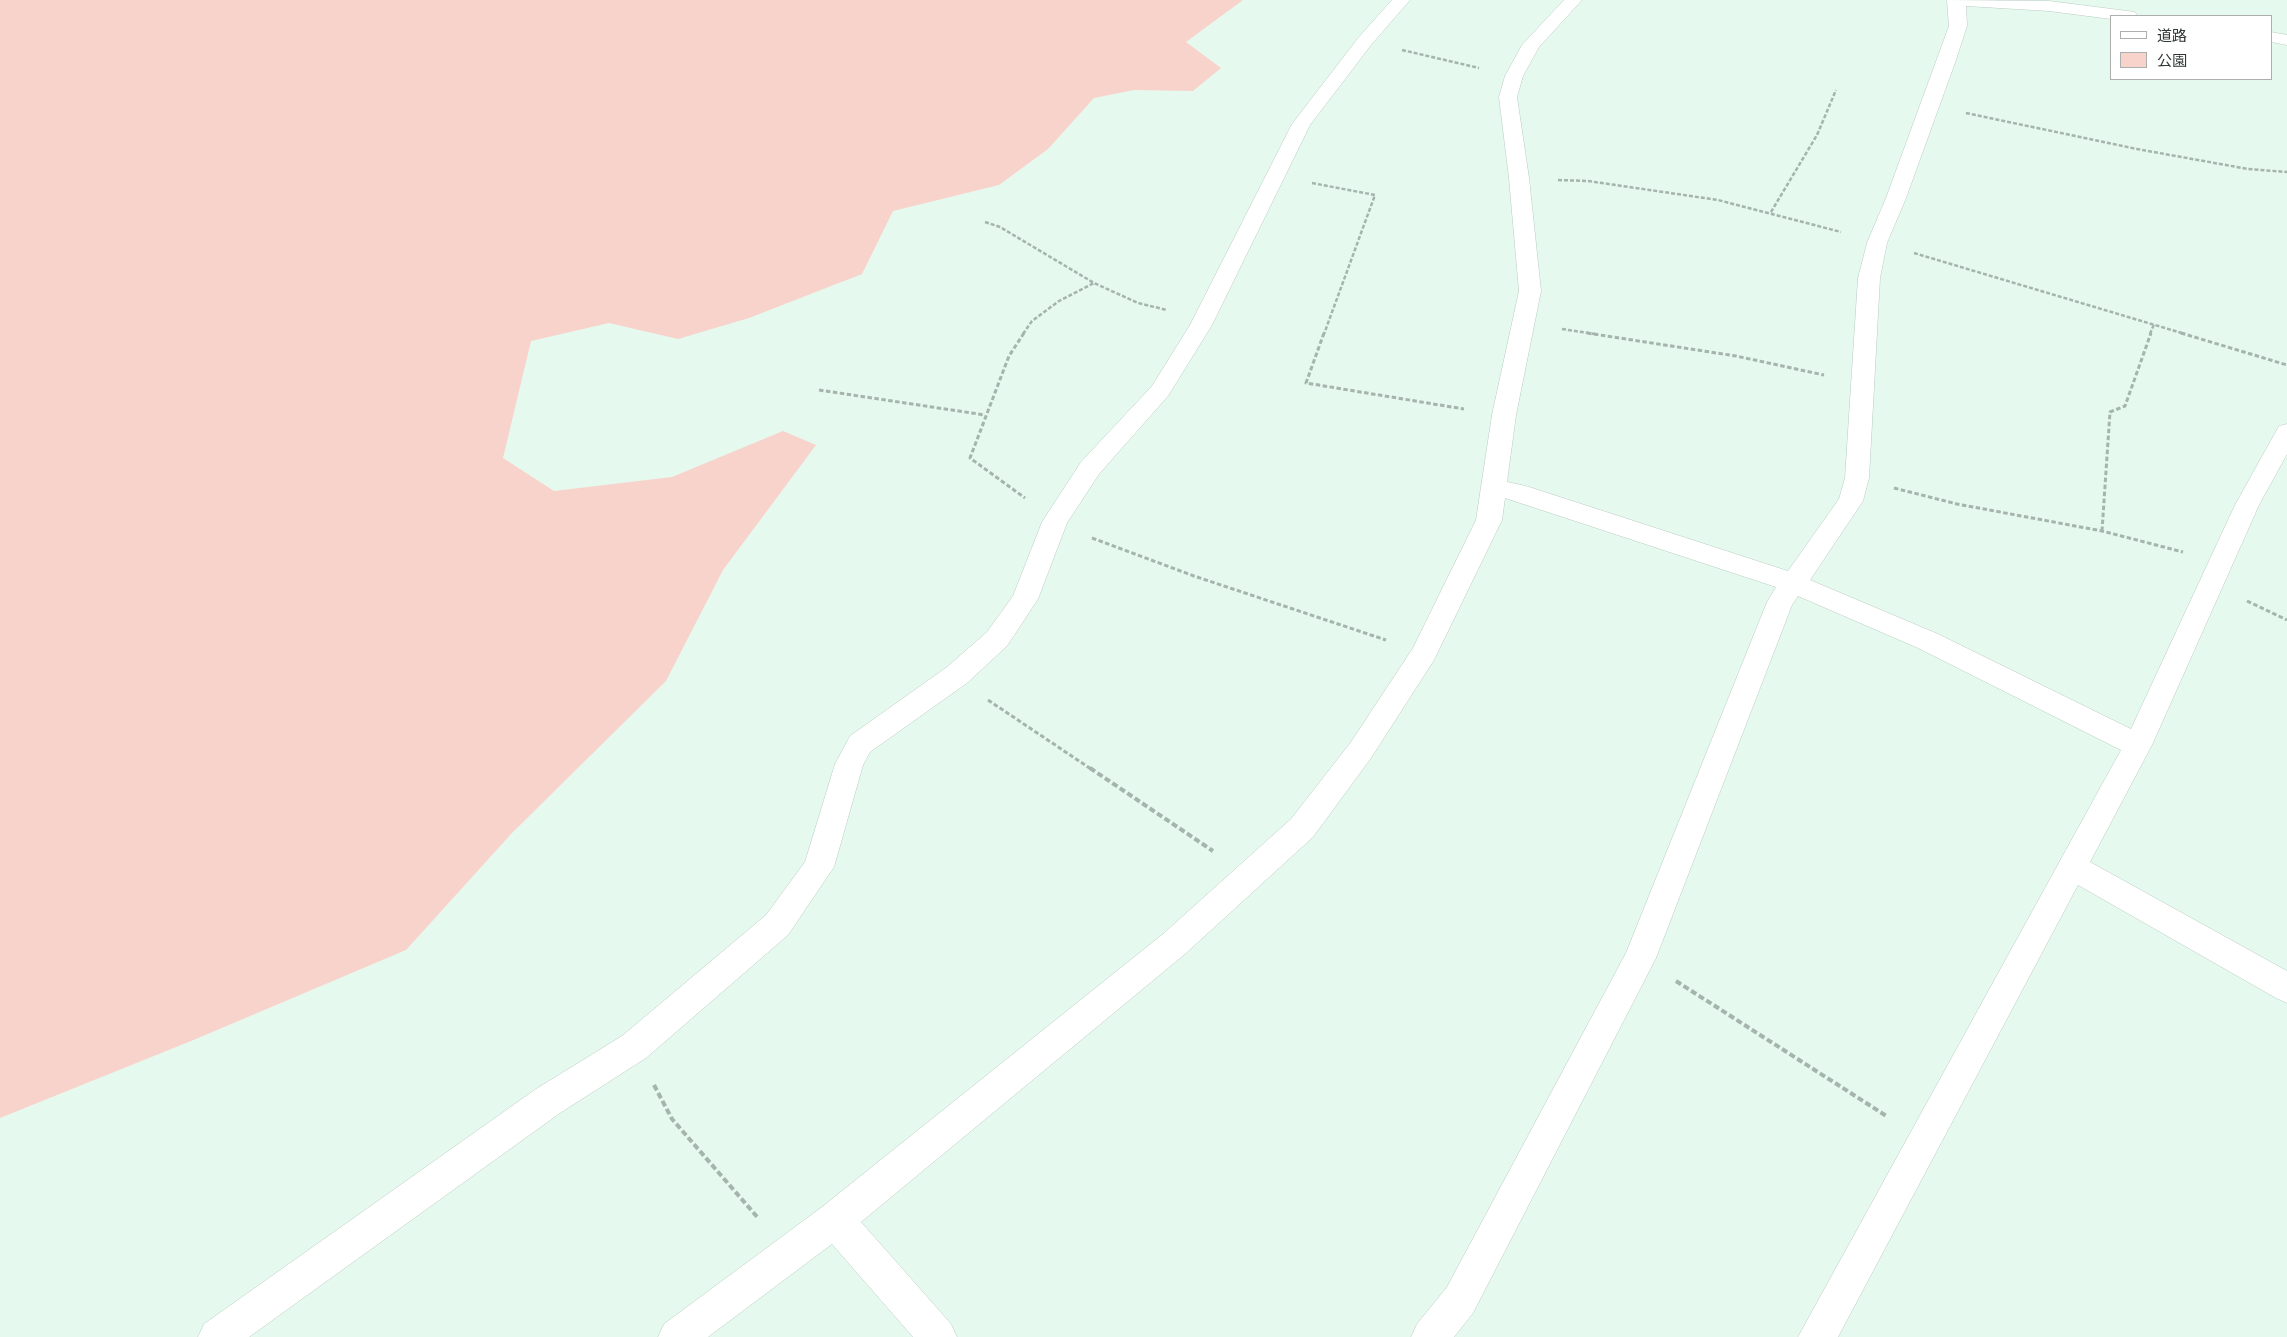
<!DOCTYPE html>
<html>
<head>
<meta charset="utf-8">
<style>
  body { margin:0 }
  #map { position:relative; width:2287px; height:1337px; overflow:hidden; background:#e6f9ee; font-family:"IBM Plex Sans","Noto Sans JP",sans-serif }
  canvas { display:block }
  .legend { position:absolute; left:2110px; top:15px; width:162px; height:65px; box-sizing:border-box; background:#fff; border:1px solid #acafad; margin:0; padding:6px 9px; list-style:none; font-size:15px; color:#303833 }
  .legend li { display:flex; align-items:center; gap:10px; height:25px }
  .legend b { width:25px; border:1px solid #acafad }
</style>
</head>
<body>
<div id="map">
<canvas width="2287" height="1337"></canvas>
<ul class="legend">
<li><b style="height:6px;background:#fff"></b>道路</li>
<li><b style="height:14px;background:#f8d3cb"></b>公園</li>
</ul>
</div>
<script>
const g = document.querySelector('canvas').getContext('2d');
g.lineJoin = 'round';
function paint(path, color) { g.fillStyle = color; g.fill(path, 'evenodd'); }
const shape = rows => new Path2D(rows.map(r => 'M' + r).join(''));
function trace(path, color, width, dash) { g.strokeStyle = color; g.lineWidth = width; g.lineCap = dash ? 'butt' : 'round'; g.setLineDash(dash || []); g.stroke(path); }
const green = shape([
  [0,0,1243,0,1186,42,1221,68,1193,91,1134,90,1094,98,1048,149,999,185,893,211,862,274,749,318,678,339,609,323,531,341,503,458,554,491,672,477,783,431,816,445,723,570,666,681,512,833,406,950,191,1041,0,1118]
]);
const pathFar2 = shape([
  [1402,50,1479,68],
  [1966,113,2137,149,2248,169,2287,172],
  [1558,180,1588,181,1718,200,1841,232],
  [1312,183,1375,195,1324,334],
  [1771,212,1817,135,1836,90],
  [985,222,1000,227,1094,283,1138,303,1167,310],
  [1914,253,2185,334],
  [1562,329,1595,334],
  [1023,334,1032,321,1059,301,1094,283],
  [2150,334,2154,324]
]);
const pathFar1 = shape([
  [1024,333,1009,356,970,458,1025,498],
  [1324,333,1306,383,1464,409],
  [1587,333,1736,356,1824,375],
  [2181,333,2287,365],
  [819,390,985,415],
  [1894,488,1957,504,2102,531,2183,552],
  [2102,531,2110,412,2125,406,2151,333],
  [1092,538,1194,576,1386,640],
  [2247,601,2287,620],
  [988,700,1091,769]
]);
const path = shape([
  [1090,768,1213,851],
  [1676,981,1888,1117],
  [654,1085,672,1119,759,1219]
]);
const minor = shape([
  [1392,0,1410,0,1371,45,1310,125,1212,325,1168,396,1099,474,1067,523,1038,599,1007,646,967,683,870,752,863,765,834,867,788,935,646,1058,560,1113,249,1337,198,1337,204,1324,536,1089,622,1036,766,915,805,862,835,764,850,736,947,667,987,632,1013,596,1042,522,1081,462,1152,386,1190,325,1292,124,1359,37,1392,0],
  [1564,0,1582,0,1539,47,1523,76,1517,97,1529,178,1541,291,1516,415,1507,482,1526,486,1788,571,1839,499,1845,478,1858,278,1867,243,1886,198,1949,26,1947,0,2049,1,2135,12,2137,16,2111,16,2111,19,2049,11,1966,6,1967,26,1956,60,1906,198,1887,243,1880,278,1869,478,1863,501,1810,580,1938,634,2131,729,2235,505,2279,426,2287,424,2287,454,2259,505,2152,745,2090,862,2287,971,2287,1003,2276,998,2078,885,1838,1337,1798,1337,2121,750,1918,648,1798,596,1792,605,1656,958,1473,1313,1454,1337,1411,1337,1417,1324,1447,1287,1626,953,1767,602,1776,587,1505,498,1502,520,1434,660,1371,758,1313,837,1185,954,861,1222,951,1324,957,1337,913,1337,832,1244,708,1337,658,1337,664,1324,822,1207,1163,934,1291,819,1351,742,1413,648,1476,520,1492,415,1519,291,1509,178,1499,97,1505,76,1522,45,1564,0],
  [2271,32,2287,35,2287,45,2271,42,2271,32]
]);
paint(green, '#f8d3cb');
trace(minor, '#b9ccc1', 1);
trace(pathFar2, '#a5b4ac', 2.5, [4, 2]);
trace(pathFar1, '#a5b4ac', 3, [4.5, 2.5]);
trace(path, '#a5b4ac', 4, [6, 3]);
paint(minor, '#fff');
</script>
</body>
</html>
